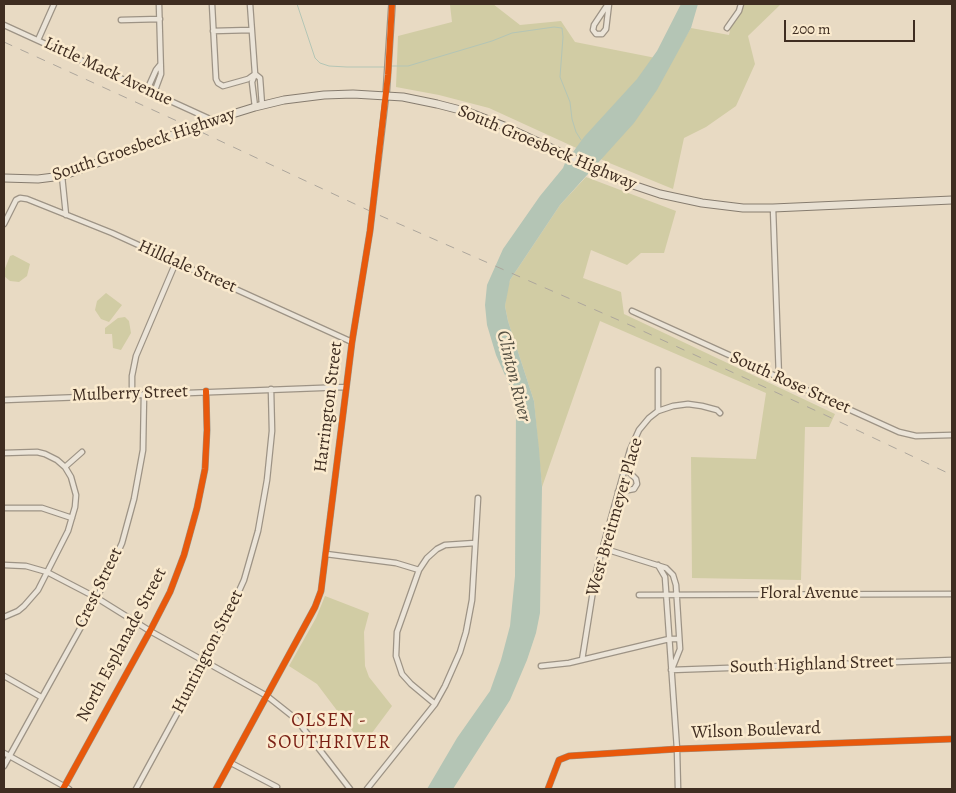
<!DOCTYPE html>
<html>
<head>
<meta charset="utf-8">
<style>
  body { margin:0 }
  #map { position:relative; width:956px; height:793px; overflow:hidden; background:#e8dac3; font-family:Alegreya,serif }
  canvas { display:block }
  .frame { position:absolute; inset:0; border:5px solid #3f2d21; pointer-events:none }
  .scale { position:absolute; left:784px; top:20px; width:131px; height:22px; box-sizing:border-box; border:2px solid #3f2d21; border-top:0; padding-left:6px; font-size:15px; line-height:18px; white-space:nowrap; color:#3f2d21; -webkit-text-stroke:4px #faeace; paint-order:stroke }
</style>
</head>
<body>
<div id="map">
<canvas width="956" height="793"></canvas>
<div class="frame"></div>
<div class="scale">200 m</div>
</div>
<script>
const g = document.querySelector('canvas').getContext('2d');
g.lineJoin = 'round';
function paint(path, color) { g.fillStyle = color; g.fill(path, 'evenodd'); }
const shape = rows => new Path2D(rows.map(r => 'M' + r).join(''));
function trace(path, color, width, dash) { g.strokeStyle = color; g.lineWidth = width; g.lineCap = dash ? 'butt' : 'round'; g.setLineDash(dash || []); g.stroke(path); }
function label(font, color, halo, rows, align = 'center') {
  g.font = font + ' Alegreya,serif'; g.lineWidth = 5; g.setLineDash([]); g.textBaseline = 'middle'; g.strokeStyle = halo; g.fillStyle = color; for (const [text, x, y, turn = 0] of rows) {
    g.save(); g.translate(x, y); g.rotate((+turn || 0) * Math.PI / 180); g.textAlign = isNaN(turn) ? turn : align; if (halo) g.strokeText(text, 0, 0); g.fillText(text, 0, 0); g.restore();
  }
}
const green = shape([
  [493,4,520,25,561,21,575,42,671,61,691,28,729,35,732,21,741,4,781,4,748,36,755,64,736,106,706,127,684,138,673,189,607,162,489,108,439,95,396,87,398,36,452,22,450,5],
  [586,177,676,211,664,253,641,253,627,265,591,250,583,278,621,292,624,314,835,414,829,427,805,427,801,580,692,578,691,457,756,459,766,393,600,321,542,487,534,401,508,321,505,306,507,289,510,280,560,205],
  [13,255,30,264,27,276,19,282,10,281,4,276,4,271,10,256],
  [106,293,122,305,109,322,101,319,95,310,97,301],
  [125,317,129,321,131,333,121,350,113,348,112,334,105,334,105,328,118,318],
  [325,596,369,613,364,632,365,666,369,677,392,706,363,745,317,684,289,666,316,618]
]);
const water = shape([
  [681,4,698,4,691,28,657,90,634,123,560,205,510,280,505,306,508,321,534,401,539,449,542,487,540,613,536,633,527,660,510,700,453,789,427,789,457,738,490,691,501,660,510,626,515,576,516,407,512,391,496,355,487,325,485,305,487,285,503,249,540,196,563,168,565,163,584,137,637,79,657,51]
]);
const stream = shape([
  [297,4,315,58,320,63,329,66,347,67,384,67],
  [391,66,408,66,492,41,512,33,554,27,562,28,563,37,560,77,570,102,572,119,576,132,581,140]
]);
const minor = shape([
  [212,4,216,79,218,83,223,86,248,79,255,74],
  [250,4,255,74,252,82,255,107],
  [608,4,594,25,593,30,596,34,602,34,606,29,609,4],
  [121,20,160,19],
  [4,25,212,120],
  [727,28,739,11,741,4],
  [213,31,251,30],
  [38,40,54,4],
  [255,74,260,78,262,105],
  [147,90,156,70,160,65],
  [154,93,161,74,159,4],
  [62,176,66,215],
  [773,208,779,378],
  [4,224,16,200,20,198,27,199,112,233,352,342],
  [632,311,899,432,916,436,952,435],
  [132,394,132,376,136,356,176,262],
  [4,400,346,387],
  [658,411,658,370],
  [4,453,37,452,45,454,57,460,65,467,71,477,76,495,75,507,68,531,38,590,24,606,18,611,4,617],
  [65,467,82,452],
  [618,492,634,489,637,484,636,479,625,468],
  [4,508,42,508,72,518],
  [602,548,666,568,673,575,676,585,680,649,672,669],
  [326,554,396,563,419,570],
  [4,565,26,566,47,572,97,598,150,631,267,696,296,719,350,789],
  [658,565,665,577,677,749,678,789],
  [639,595,952,594],
  [582,660,596,572,630,450,639,430,649,418,658,411,673,406,688,404,702,406,717,410,720,413],
  [541,666,569,663,669,639,679,639],
  [671,670,952,660],
  [4,676,41,697],
  [435,704,411,684,402,674,396,656,397,632,419,570,427,558,437,549,445,545,475,543],
  [4,753,69,789],
  [231,763,277,787],
  [4,766,97,598,122,543,134,499,143,450,144,394],
  [63,789,150,631,170,592,184,555,197,508,205,469,207,430,206,391],
  [136,789,216,642,244,580,258,531,267,480,272,431,271,389],
  [216,789,315,607,321,591,352,342,370,231,386,96],
  [367,789,435,704,445,686,460,652,466,632,472,600,478,498],
  [548,789,559,760,569,756,677,749,952,739]
]);
const tertiary = shape([
  [386,96,392,4]
]);
const primary = shape([
  [4,178,38,179,62,176,213,120,255,107,284,100,324,95,353,94,403,97,437,104,468,112,504,126,624,182,660,194,702,203,743,208,773,208,952,200]
]);
const rail = shape([
  [4,42,199,131,372,212,632,326,823,414,952,475]
]);
const cycleway = shape([
  [63,789,150,631,170,592,184,555,197,508,205,469,207,430,206,391],
  [216,789,315,607,321,591,352,342,370,231,388,75,392,4],
  [548,789,559,760,569,756,677,749,952,739]
]);
const streetNames = [
  ["Little Mack Avenue",108,72,25],
  ["South Groesbeck Highway",144,145,-19],
  ["South Groesbeck Highway",547,148,23],
  ["Hilldale Street",187,267,24],
  ["South Rose Street",790,383,24],
  ["Mulberry Street",130,394,-2],
  ["Harrington Street",329,407,-83],
  ["West Breitmeyer Place",615,517,-74],
  ["Crest Street",99,588,-64],
  ["Floral Avenue",809,594],
  ["North Esplanade Street",122,645,-62],
  ["Huntington Street",208,652,-63],
  ["South Highland Street",812,665,-2],
  ["Wilson Boulevard",756,731,-2]
];
const waterNames = [
  ["Clinton River",513,376,76]
];
const neighbourhoodNames = [
  ["OLSEN -",329,721],
  ["SOUTHRIVER",329,743]
];
paint(green, '#d1cca4');
paint(water, '#b4c5b5');
trace(stream, '#b4c5b5', 1);
trace(minor, '#9d9385', 7);
trace(tertiary, '#9d9385', 8);
trace(primary, '#867c6f', 9);
trace(minor, '#ebe4d8', 4.5);
trace(tertiary, '#ebe4d8', 5.5);
trace(primary, '#e8e0d2', 7);
trace(rail, '#ada69c', 1, [9, 9]);
trace(cycleway, '#e8590c', 6);
label('18px', '#3f2d21', '#faeace', streetNames);
label('italic 19px', '#565144', '#faeace', waterNames);
g.letterSpacing = '1px';
label('19px', '#7a1f14', '#faeace', neighbourhoodNames);
g.letterSpacing = '0px';
</script>
</body>
</html>
